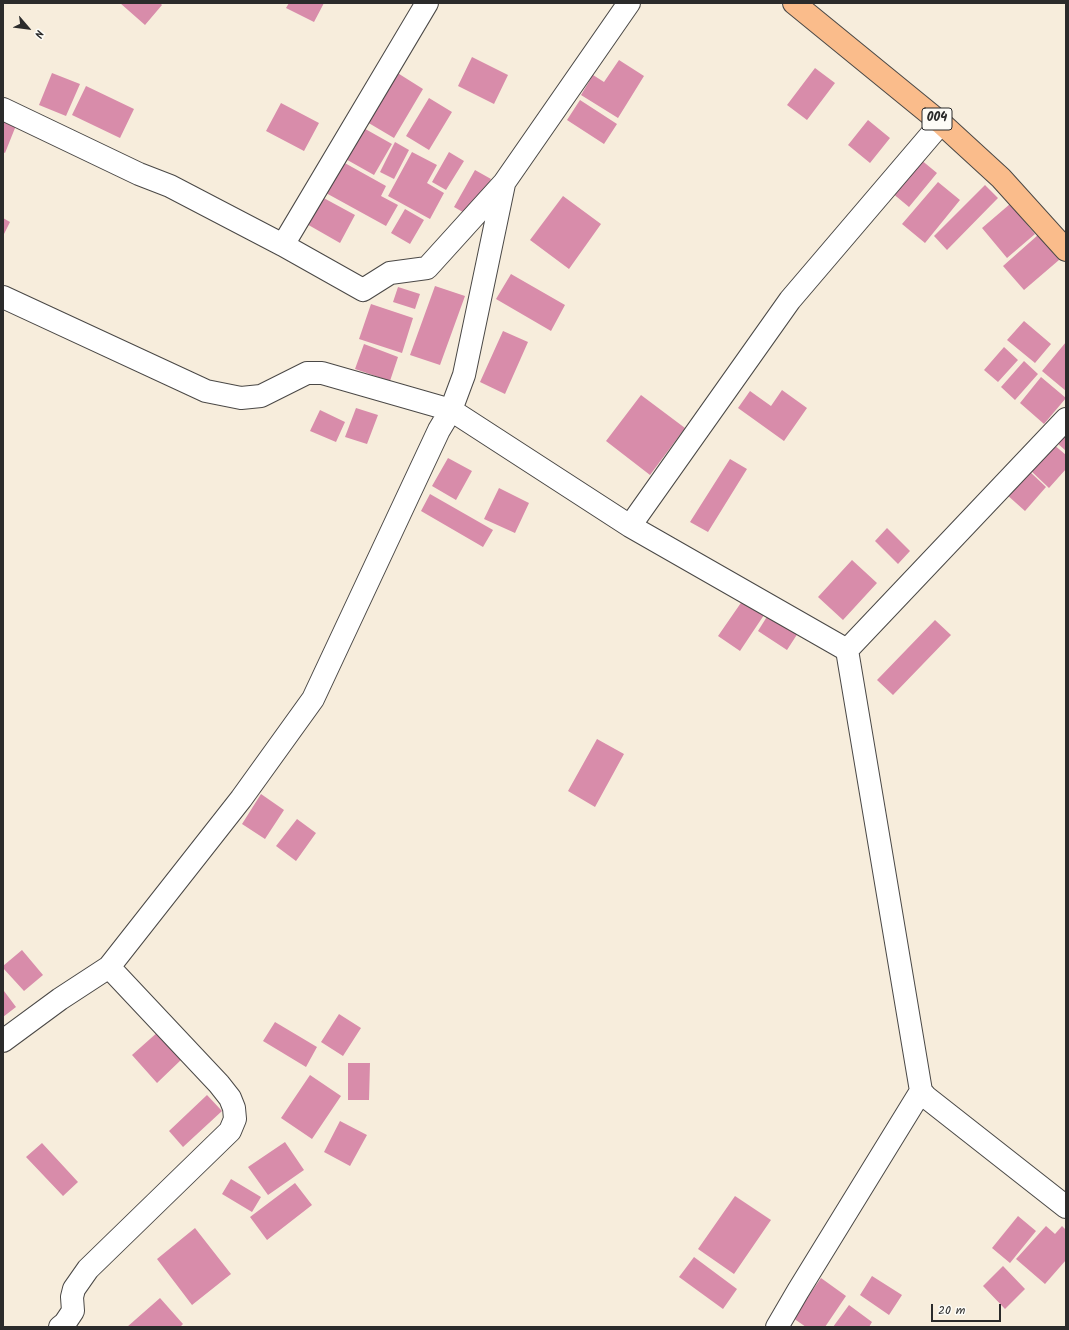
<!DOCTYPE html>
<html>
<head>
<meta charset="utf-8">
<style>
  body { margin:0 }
  #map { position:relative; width:1069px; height:1330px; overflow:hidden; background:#f7eddc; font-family:Kalam,sans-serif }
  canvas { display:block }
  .frame { position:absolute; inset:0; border:4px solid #2b2b2b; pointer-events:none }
  .north { position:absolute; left:8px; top:8px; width:40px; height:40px; -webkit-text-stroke:3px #fdfcf7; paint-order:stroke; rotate:118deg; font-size:11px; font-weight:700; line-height:16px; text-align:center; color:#2b2b2b }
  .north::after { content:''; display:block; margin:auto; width:14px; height:18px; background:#2b2b2b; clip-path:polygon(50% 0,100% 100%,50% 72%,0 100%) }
  .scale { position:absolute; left:931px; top:1304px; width:70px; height:18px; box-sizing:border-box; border:2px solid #2b2b2b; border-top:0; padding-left:5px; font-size:12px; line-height:14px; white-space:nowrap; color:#2b2b2b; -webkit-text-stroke:3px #fdfcf7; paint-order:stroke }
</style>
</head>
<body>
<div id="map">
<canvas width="1069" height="1330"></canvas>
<div class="frame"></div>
<div class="north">N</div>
<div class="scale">20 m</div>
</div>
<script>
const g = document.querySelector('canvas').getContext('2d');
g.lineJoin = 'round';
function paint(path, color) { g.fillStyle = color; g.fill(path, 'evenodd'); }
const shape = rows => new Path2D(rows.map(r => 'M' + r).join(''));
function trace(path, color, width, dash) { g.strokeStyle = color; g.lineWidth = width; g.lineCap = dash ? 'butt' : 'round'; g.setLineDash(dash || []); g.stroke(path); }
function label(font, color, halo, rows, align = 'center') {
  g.font = font + ' Kalam,sans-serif'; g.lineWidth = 4; g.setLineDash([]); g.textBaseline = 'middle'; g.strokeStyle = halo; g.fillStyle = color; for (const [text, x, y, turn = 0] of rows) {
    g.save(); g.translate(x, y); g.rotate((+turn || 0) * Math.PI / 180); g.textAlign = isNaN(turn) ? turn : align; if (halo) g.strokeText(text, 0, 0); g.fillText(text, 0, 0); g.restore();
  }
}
const building = shape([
  [120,3,160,3,162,5,145,25],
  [289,3,324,3,314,22,286,8],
  [472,57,508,75,494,104,458,86],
  [619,60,644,76,618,118,581,95,593,75,604,82],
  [815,68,835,83,807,120,787,105],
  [396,72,423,89,394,138,367,122],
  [52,73,80,84,66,116,39,105],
  [86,86,134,109,120,138,72,115],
  [429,98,452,112,429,150,406,136],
  [580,100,617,124,604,144,567,120],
  [281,103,319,123,304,151,266,131],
  [3,118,17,123,5,153,3,152],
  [868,120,890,138,870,163,848,145],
  [360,126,392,144,374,175,342,157],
  [395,142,409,150,394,179,380,172],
  [412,152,437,165,427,183,444,193,430,219,388,196],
  [449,152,464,161,446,190,432,182],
  [920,159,937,173,909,207,891,192],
  [343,162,386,186,381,196,398,205,386,226,326,193],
  [475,170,491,179,470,216,454,207],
  [938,182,960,200,925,243,902,224],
  [985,185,998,198,947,250,934,236],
  [320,196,355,215,340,243,305,223],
  [563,196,601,224,569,269,530,240],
  [1010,204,1035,234,1007,258,982,228],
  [405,209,424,220,410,244,391,233],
  [3,218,10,222,3,236],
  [1038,235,1059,260,1024,290,1003,266],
  [511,274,565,305,551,331,496,299],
  [435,286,465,296,440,365,410,355],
  [398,287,420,294,415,309,393,302],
  [371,304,413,318,402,353,359,339],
  [1024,321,1051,344,1035,363,1007,340],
  [503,331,528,342,505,394,480,382],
  [1066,342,1066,391,1042,371],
  [364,344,398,357,390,381,355,369],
  [1004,347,1018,360,998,382,984,370],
  [1024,361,1038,374,1015,400,1001,387],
  [1041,377,1066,398,1044,424,1020,403],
  [782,390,807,408,784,441,738,408,750,391,771,406],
  [641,395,685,428,650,475,606,441],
  [356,408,378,415,367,444,345,437],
  [320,410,345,422,336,442,310,431],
  [1066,431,1066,451,1056,442],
  [1053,444,1066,455,1066,469,1049,488,1029,469],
  [448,458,472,471,456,500,432,486],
  [730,459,747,469,708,532,690,522],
  [1028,470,1046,487,1025,511,1006,494],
  [499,488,529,503,515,533,484,519],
  [430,494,493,530,483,547,421,511],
  [887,528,910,551,898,564,875,541],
  [852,560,877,583,843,620,818,597],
  [745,597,766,612,740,651,718,636],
  [768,615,798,633,787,650,758,631],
  [935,620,951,635,893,695,877,680],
  [597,739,624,754,595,807,568,791],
  [261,794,284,810,265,839,242,824],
  [297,819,316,833,296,861,276,846],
  [22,950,43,975,24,991,3,968,3,966],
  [4,991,16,1007,3,1017,3,992],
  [339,1014,361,1028,343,1056,321,1042],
  [275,1022,317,1047,306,1067,263,1041],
  [159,1031,183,1058,157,1083,132,1055],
  [348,1063,370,1063,369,1100,348,1100],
  [310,1075,341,1096,312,1139,281,1118],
  [207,1095,222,1111,183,1147,169,1131],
  [340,1121,367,1135,350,1166,324,1152],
  [285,1142,304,1170,268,1195,248,1167],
  [42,1143,78,1182,63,1196,26,1157],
  [231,1179,261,1197,252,1212,222,1194],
  [295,1183,312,1205,267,1240,250,1217],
  [735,1196,771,1220,734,1274,698,1249],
  [1018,1216,1036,1231,1010,1263,992,1248],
  [1046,1226,1055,1234,1062,1226,1066,1230,1066,1260,1045,1284,1016,1259],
  [195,1228,231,1274,192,1305,157,1259],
  [694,1257,737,1289,723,1309,679,1277],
  [1003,1266,1025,1289,1005,1309,983,1286],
  [872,1276,902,1295,889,1315,860,1295],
  [821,1278,846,1296,825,1327,806,1327,793,1318],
  [160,1298,183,1324,180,1327,127,1327],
  [849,1305,872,1322,869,1327,833,1327]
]);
const street = shape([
  [3,109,139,174,170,186,283,245,363,290,390,273,427,268,504,183,629,3],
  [283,245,427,3],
  [3,297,206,391,241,398,261,396,307,373,322,373,451,410,464,375,504,184],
  [630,526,790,300,941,123],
  [847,650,921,1091,926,1097,1066,1207],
  [847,650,1066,419],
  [3,1041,60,999,109,967,241,799,313,699,439,430,451,410,630,526,847,650],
  [60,1327,65,1323,73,1311,72,1297,74,1289,88,1269,230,1131,235,1119,234,1108,230,1098,219,1084,109,967],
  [777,1327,798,1291,921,1091]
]);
const primary = shape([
  [794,3,941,123,1001,178,1066,250]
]);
const shields = [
  [937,119,30]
];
const shieldNames = [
  ["004",937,119]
];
paint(building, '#d88caa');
trace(street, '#4a4846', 24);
trace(primary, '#4a4846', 24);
trace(street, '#fff', 22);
trace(primary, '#fabc8b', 22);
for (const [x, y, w] of shields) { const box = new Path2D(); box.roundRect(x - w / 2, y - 11, w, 22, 3); g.fillStyle = '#fdfcf7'; g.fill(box); trace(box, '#2b2b2b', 1); }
label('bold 13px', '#2b2b2b', null, shieldNames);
</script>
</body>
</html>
